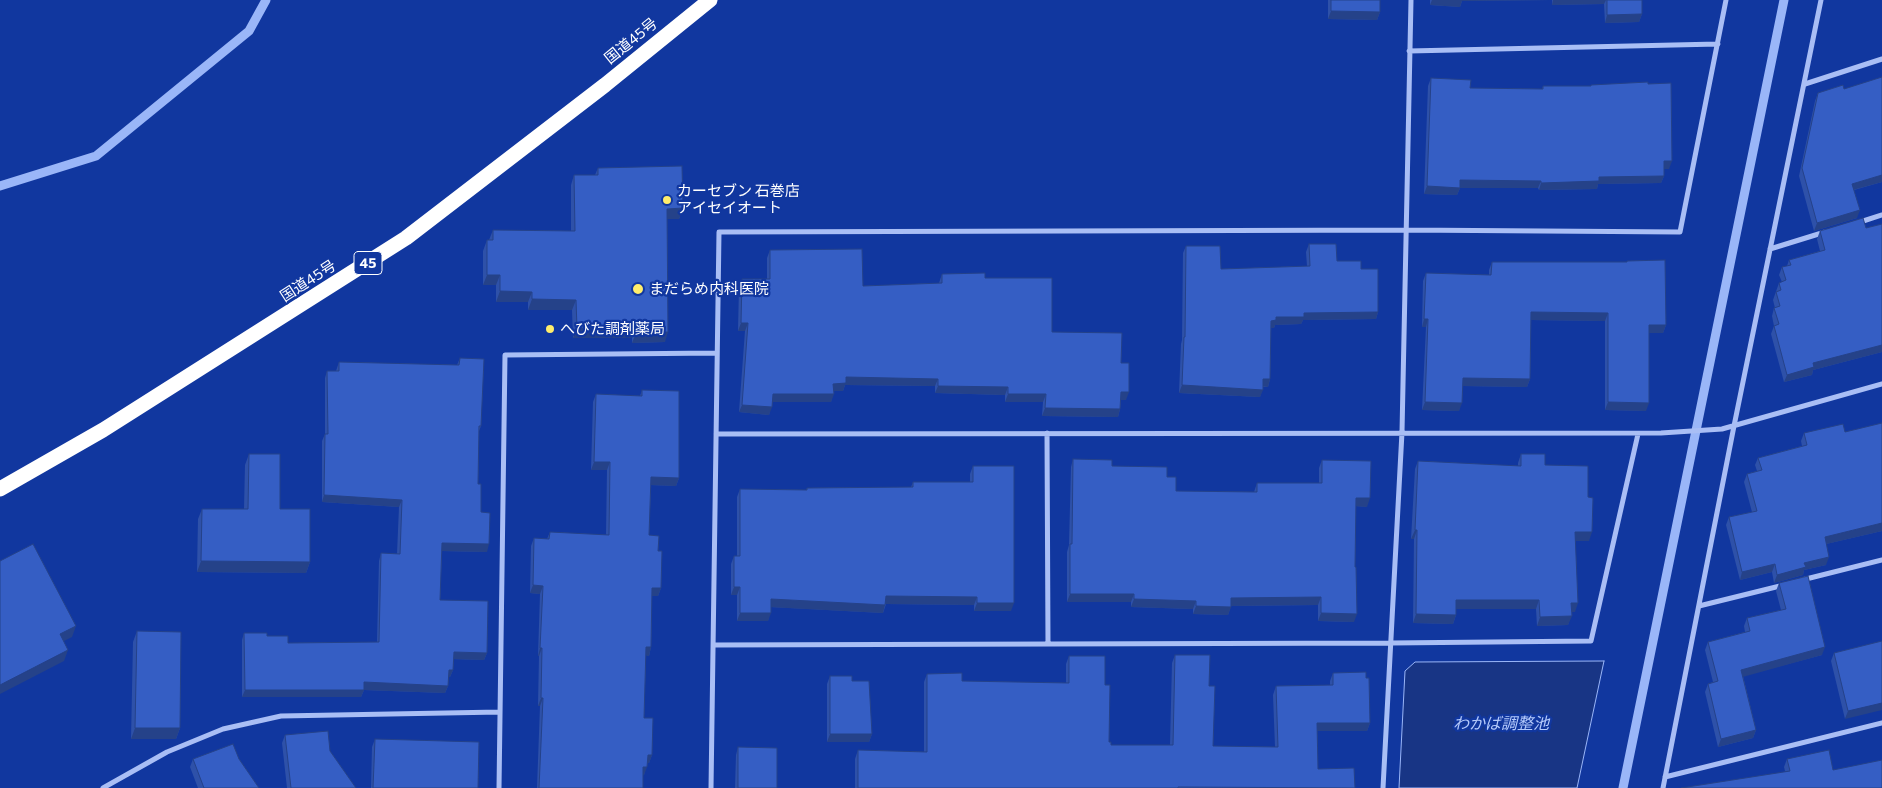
<!DOCTYPE html>
<html>
<head>
<meta charset="utf-8">
<style>
  body { margin:0 }
  canvas { display:block; background:#11379f }
</style>
</head>
<body>
<canvas width="1882" height="788"></canvas>
<script>
const g = document.querySelector('canvas').getContext('2d');
g.lineJoin = 'round';
function paint(path, color) { g.fillStyle = color; g.fill(path, 'evenodd'); }
const shape = rows => new Path2D(rows.map(r => 'M' + r).join(''));
function trace(path, color, width, dash) { g.strokeStyle = color; g.lineWidth = width; g.lineCap = dash ? 'butt' : 'round'; g.setLineDash(dash || []); g.stroke(path); }
function label(font, color, halo, rows, align = 'center') {
  g.font = font + ' Commissioner,"Noto Sans JP",sans-serif'; g.lineWidth = 4.5; g.setLineDash([]); g.textBaseline = 'middle'; g.strokeStyle = halo; g.fillStyle = color; for (const [text, x, y, turn = 0] of rows) {
    g.save(); g.translate(x, y); g.rotate((+turn || 0) * Math.PI / 180); g.textAlign = isNaN(turn) ? turn : align; if (halo) g.strokeText(text, 0, 0); g.fillText(text, 0, 0); g.restore();
  }
}
const water = shape([
  [1604,661,1577,788,1399,788,1405,671,1415,662,1604,661]
]);
const stream = shape([
  [0,186,96,156,249,31,266,0],
  [1623,788,1784,0]
]);
const street = shape([
  [1409,51,1718,44],
  [1805,84,1882,59],
  [1857,223,1882,215],
  [1770,249,1825,232],
  [1047,433,1048,644],
  [716,434,1661,433,1722,429,1882,384],
  [1802,580,1882,560],
  [1699,606,1784,585],
  [713,645,1391,643,1591,641,1638,434],
  [1665,777,1882,723],
  [103,788,167,752,223,729,281,716,500,712],
  [499,788,505,355,717,353],
  [711,788,719,232,1406,230,1680,232,1726,0],
  [1383,788,1402,432,1411,0],
  [1663,788,1734,426,1821,0]
]);
const highway = shape([
  [0,489,103,430,406,238,605,85,710,0]
]);
const wall = shape([
  [1328,0,1380,0,1380,12,1377,20,1328,19],
  [1430,0,1642,0,1642,14,1639,22,1605,23,1604,4,1552,5,1552,0,1462,1,1460,7,1430,5],
  [1431,78,1470,88,1542,89,1543,86,1591,86,1591,85,1669,169,1664,169,1664,176,1661,183,1598,184,1597,189,1539,190,1538,188,1460,188,1457,195,1424,194,1428,86],
  [1844,89,1882,182,1854,190,1857,218,1814,231,1799,176,1815,101,1818,93],
  [598,168,683,208,679,219,667,219,665,342,632,343,632,338,573,338,572,310,528,310,528,302,496,302,496,285,483,285,483,251,487,240,489,240,493,230,571,231,571,185,574,175,595,175],
  [1882,224,1882,352,1813,370,1812,375,1784,382,1771,334,1774,326,1772,316,1774,308,1775,308,1773,300,1779,283,1782,282,1779,275,1782,267,1787,266,1789,260,1820,251,1817,239,1820,231,1866,228],
  [1309,244,1337,261,1361,269,1378,312,1376,319,1303,320,1301,324,1275,325,1274,328,1271,328,1270,379,1268,387,1263,387,1260,397,1179,393,1181,344,1182,340,1183,253,1186,246,1221,269,1307,266,1306,252],
  [770,250,863,286,939,283,942,274,985,278,1052,332,1121,363,1126,400,1121,400,1120,409,1118,417,1042,416,1043,402,1005,402,1005,395,935,393,935,386,845,385,843,391,834,391,831,402,772,402,769,415,739,412,745,331,738,331,739,287,742,279,767,279,767,258],
  [1627,261,1666,325,1663,333,1649,333,1646,411,1605,410,1605,321,1531,320,1530,379,1527,387,1463,386,1459,411,1422,410,1426,327,1422,327,1423,281,1426,273,1489,275,1489,270,1492,262,1627,262],
  [460,358,481,426,479,431,478,484,481,512,487,552,442,551,440,600,487,653,484,660,453,659,453,670,450,677,448,677,448,686,445,693,364,690,361,697,242,697,242,640,244,633,267,636,288,643,377,642,379,561,381,553,397,554,399,507,322,502,322,441,325,434,325,378,327,371,336,371,339,362,457,365],
  [642,390,679,478,676,486,651,485,649,535,658,551,661,588,658,596,652,596,651,647,649,656,646,655,644,718,652,755,649,763,647,763,644,775,537,788,540,706,538,706,539,656,538,656,540,594,530,593,531,546,534,538,547,539,550,532,606,535,607,470,591,470,593,402,596,394,640,396],
  [1845,432,1882,531,1826,544,1826,565,1804,570,1803,575,1774,583,1772,572,1740,580,1726,525,1729,517,1752,512,1744,482,1747,474,1757,471,1755,465,1758,458,1802,446,1801,441,1804,433],
  [249,454,310,562,306,573,197,572,198,519,202,509,244,509,245,465],
  [1521,454,1545,465,1588,497,1589,541,1575,541,1575,612,1572,612,1568,625,1537,626,1536,609,1456,609,1456,615,1453,624,1413,623,1414,539,1411,539,1415,469,1418,461,1518,466,1518,463],
  [1073,459,1167,477,1176,491,1254,492,1257,483,1319,483,1319,468,1322,460,1367,507,1356,506,1354,622,1318,621,1318,605,1231,606,1228,615,1193,614,1193,609,1131,607,1131,602,1067,602,1067,552,1069,545,1071,467],
  [973,466,1011,611,974,611,974,605,886,604,883,613,771,607,768,621,737,621,737,595,731,595,731,564,734,556,737,556,737,497,740,489,806,490,807,488,911,487,913,482,970,482,970,474],
  [1779,583,1822,655,1743,676,1756,730,1753,738,1718,747,1705,692,1708,684,1713,682,1705,650,1708,642,1745,632,1744,626,1747,618,1781,610,1776,591],
  [137,631,180,728,176,739,131,739,133,642],
  [1882,641,1845,719,1831,661,1834,653],
  [1175,655,1209,686,1213,746,1275,747,1273,695,1276,686,1330,685,1330,681,1333,673,1366,678,1370,723,1367,731,1317,731,1318,769,1355,788,855,788,855,759,858,750,924,752,924,682,927,674,962,681,1066,683,1066,664,1069,656,1105,685,1109,742,1111,745,1170,745,1172,663],
  [830,676,872,734,869,742,827,742,827,684],
  [285,735,330,751,356,788,287,788,282,743],
  [375,739,478,788,371,788,372,747],
  [738,747,777,788,735,788,736,755],
  [193,759,239,759,259,788,198,788,190,767],
  [1787,759,1833,770,1882,788,1785,771,1784,767]
]);
const shadedWall = shape([
  [1432,0,1552,0,1462,1,1460,7,1430,5],
  [1553,0,1606,0,1604,4,1552,5],
  [1331,11,1380,12,1377,20,1328,19],
  [1642,14,1639,22,1605,23,1607,15],
  [1664,161,1672,161,1669,169,1661,169],
  [1882,175,1882,182,1849,191,1852,184],
  [1664,176,1661,183,1598,184,1597,189,1539,190,1541,183,1599,177],
  [1460,180,1541,181,1538,188,1457,188],
  [1427,186,1460,188,1457,195,1424,194],
  [683,208,679,219,663,219,667,209],
  [1860,210,1857,218,1814,231,1817,223],
  [487,275,500,275,496,285,483,285],
  [500,291,532,292,528,302,496,302],
  [532,299,576,300,572,310,528,310],
  [1378,312,1376,319,1303,320,1301,324,1275,325,1274,328,1269,328,1271,321,1276,317,1304,313],
  [1531,312,1608,313,1605,321,1528,320],
  [1424,319,1428,319,1426,327,1422,327],
  [741,323,748,323,745,331,738,331],
  [1649,325,1666,325,1663,333,1646,333],
  [577,328,636,328,632,338,573,338],
  [668,332,665,342,632,343,636,333],
  [1882,345,1882,352,1813,370,1812,375,1784,382,1787,375,1813,363],
  [846,377,938,379,935,386,845,385,843,391,831,391,833,384],
  [1463,378,1530,379,1527,387,1460,386],
  [1263,379,1270,379,1268,387,1260,386],
  [1182,385,1263,390,1260,397,1179,393],
  [938,386,1008,387,1005,395,935,393],
  [1121,392,1129,392,1126,400,1118,400],
  [773,394,834,394,831,402,770,402],
  [1008,394,1046,394,1043,402,1005,402],
  [1425,402,1462,403,1459,411,1422,410],
  [1608,402,1649,403,1646,411,1605,410],
  [742,405,772,407,769,415,739,412],
  [1045,408,1120,409,1118,417,1042,416],
  [594,462,610,462,607,470,591,470],
  [651,477,679,478,676,486,648,485],
  [324,495,402,500,399,507,322,502],
  [1356,498,1370,498,1367,507,1353,506],
  [1882,523,1882,531,1822,545,1825,537],
  [1415,530,1417,530,1414,539,1411,539],
  [1575,532,1592,532,1589,541,1572,541],
  [442,543,489,544,487,552,440,551],
  [1829,557,1826,565,1804,570,1803,575,1774,583,1777,575,1804,563],
  [201,561,310,562,306,573,197,572],
  [1775,564,1772,572,1740,580,1742,572],
  [533,585,543,586,540,594,530,593],
  [734,587,740,587,737,595,731,595],
  [652,588,661,588,658,596,649,596],
  [1070,594,1134,594,1131,602,1067,602],
  [886,596,977,597,974,605,883,604],
  [1321,597,1318,605,1228,606,1231,598],
  [771,599,885,605,883,613,768,607],
  [1134,599,1196,601,1193,609,1131,607],
  [1456,600,1539,600,1536,609,1453,609],
  [977,603,1014,603,1011,611,974,611],
  [1571,603,1578,603,1575,612,1568,612],
  [1196,606,1231,607,1228,615,1193,614],
  [740,613,771,613,768,621,737,621],
  [1321,613,1357,614,1354,622,1318,621],
  [1416,614,1456,615,1453,624,1413,623],
  [1572,616,1568,625,1537,626,1540,617],
  [76,626,72,637,56,645,60,634],
  [646,647,651,647,649,656,643,655],
  [1825,647,1822,655,1739,678,1741,670],
  [540,648,542,648,539,656,538,656],
  [68,650,64,661,0,694,0,685],
  [454,652,487,653,484,660,451,659],
  [449,670,453,670,450,677,446,677],
  [364,682,448,686,445,693,364,690,361,697,242,697,245,690],
  [541,698,543,698,540,706,538,706],
  [1882,703,1882,710,1845,719,1848,711],
  [1317,723,1370,723,1367,731,1314,731],
  [135,728,180,728,176,739,131,739],
  [1756,730,1753,738,1718,747,1721,739],
  [830,734,872,734,869,742,827,742],
  [648,755,652,755,649,763,645,763],
  [643,767,647,767,644,775,640,775]
]);
const building = shape([
  [1331,0,1380,0,1380,12,1331,11,1331,0],
  [1607,0,1642,0,1642,14,1607,15,1607,0],
  [1882,77,1882,175,1852,184,1860,210,1817,223,1802,168,1818,93,1843,85,1844,89,1882,77],
  [1431,78,1471,80,1470,88,1543,89,1543,86,1591,86,1591,85,1648,82,1648,84,1671,83,1672,161,1664,161,1664,176,1599,177,1599,181,1541,183,1541,181,1460,180,1460,188,1427,186,1431,78],
  [682,166,683,208,667,209,668,332,636,333,636,328,577,328,576,300,532,299,532,292,500,291,500,275,487,275,487,240,493,240,493,230,575,231,574,175,598,175,598,168,682,166],
  [1863,218,1866,228,1882,224,1882,345,1813,363,1814,367,1787,375,1774,326,1779,324,1774,308,1780,306,1776,292,1781,290,1779,283,1786,280,1782,267,1791,265,1789,260,1825,250,1820,231,1863,218],
  [1309,244,1336,244,1337,261,1361,261,1361,269,1378,269,1378,312,1304,313,1304,317,1276,317,1276,320,1271,321,1270,379,1263,379,1263,390,1182,385,1184,337,1185,337,1186,246,1220,246,1221,269,1310,266,1309,244],
  [862,249,863,286,942,283,942,274,985,273,985,278,1052,278,1052,332,1122,333,1121,363,1129,363,1129,392,1121,392,1120,409,1045,408,1046,394,1008,394,1008,387,938,386,938,379,846,377,846,383,833,384,834,394,773,394,772,407,742,405,748,323,741,323,742,279,770,279,770,250,862,249],
  [1665,260,1666,325,1649,325,1649,403,1608,402,1608,313,1531,312,1530,379,1463,378,1462,403,1425,402,1428,319,1424,319,1426,273,1491,275,1492,262,1627,262,1627,261,1665,260],
  [460,358,484,359,481,426,479,426,478,484,481,484,481,512,490,513,489,544,442,543,440,600,488,601,487,653,454,652,453,670,449,670,448,686,364,682,364,690,245,690,244,633,267,633,267,636,288,636,288,643,379,642,381,553,400,554,402,500,324,495,325,434,328,434,327,371,339,371,339,362,459,365,460,358],
  [642,390,679,391,679,478,651,477,649,535,659,536,658,551,662,551,661,588,652,588,651,647,646,647,644,718,653,718,652,755,648,755,647,767,643,767,643,788,539,788,543,698,541,698,542,648,540,648,543,586,533,585,534,538,549,539,550,532,609,535,610,462,594,462,596,394,642,396,642,390],
  [1882,423,1882,523,1825,537,1829,557,1804,563,1806,567,1777,575,1775,564,1742,572,1729,517,1757,511,1747,474,1762,470,1758,458,1807,445,1804,433,1843,424,1845,432,1882,423],
  [249,454,280,454,280,509,310,509,310,562,201,561,202,509,248,509,249,454],
  [1521,454,1545,454,1545,465,1588,466,1588,497,1593,498,1592,532,1575,532,1578,603,1571,603,1572,616,1540,617,1539,600,1456,600,1456,615,1416,614,1417,530,1415,530,1418,461,1521,466,1521,454],
  [1073,459,1112,460,1112,466,1167,467,1167,477,1176,477,1176,491,1257,492,1257,483,1322,483,1322,460,1371,461,1370,498,1356,498,1355,567,1356,567,1357,614,1321,613,1321,597,1231,598,1231,607,1196,606,1196,601,1134,599,1134,594,1070,594,1070,544,1072,544,1073,459],
  [973,466,1014,466,1014,603,977,603,977,597,886,596,885,605,771,599,771,613,740,613,740,587,734,587,734,556,740,556,740,489,807,490,807,488,913,487,913,482,973,482,973,466],
  [33,544,76,626,60,634,68,650,0,685,0,561,33,544],
  [1808,576,1825,647,1741,670,1756,730,1721,739,1708,684,1718,681,1708,642,1750,631,1747,618,1786,609,1779,583,1808,576],
  [137,631,181,632,180,728,135,728,137,631],
  [1882,641,1882,703,1848,711,1834,653,1882,641],
  [1175,655,1210,655,1209,686,1215,686,1213,746,1278,747,1276,686,1333,685,1333,673,1366,672,1366,678,1369,678,1370,723,1317,723,1318,769,1354,768,1355,788,1178,787,1178,788,858,788,858,750,927,752,927,674,962,673,962,681,1069,683,1069,656,1105,656,1105,685,1110,685,1109,742,1111,742,1111,745,1173,745,1175,655],
  [830,676,852,676,852,681,869,681,872,734,830,734,830,676],
  [328,731,330,751,356,788,291,788,285,735,328,731],
  [375,739,479,742,478,788,373,788,375,739],
  [233,744,239,759,259,788,204,788,193,759,233,744],
  [738,747,777,748,777,788,738,788,738,747],
  [1829,750,1833,770,1882,760,1882,788,1681,788,1790,771,1787,759,1829,750]
]);
const markers = [
  [667,200,5,"#ffed6c"],
  [638,289,6,"#ffed6c"],
  [550,329,5,"#ffed6c"]
];
const shields = [
  [368,263,28]
];
const shieldNames = [
  ["45",368,263]
];
const streetNames = [
  ["国道45号",631,41,-39],
  ["国道45号",308,281,-33]
];
const poiNames = [
  ["カーセブン 石巻店",677,191],
  ["アイセイオート",677,208],
  ["まだらめ内科医院",649,289],
  ["へびた調剤薬局",560,329]
];
const waterNames = [
  ["わかば調整池",1501,724]
];
paint(water, '#183585');
trace(water, '#9ab6f8', 1);
trace(stream, '#9ab6f8', 9);
trace(street, '#a9bef5', 5);
trace(highway, '#fff', 15);
paint(wall, '#2e51a9');
paint(shadedWall, '#254289');
paint(building, '#355ec4');
trace(building, '#254289', 1);
for (const [x, y, r, color] of markers) { const dot = new Path2D(); dot.arc(x, y, r, 0, 2 * Math.PI); g.fillStyle = color; g.fill(dot); trace(dot, '#11379f', 2); }
for (const [x, y, w] of shields) { const box = new Path2D(); box.roundRect(x - w / 2, y - 11.5, w, 23, 4); g.fillStyle = '#11379f'; g.fill(box); trace(box, '#fff', 1); }
label('bold 14px', '#fff', null, shieldNames);
label('15px', '#fff', '#11379f', streetNames);
label('15px', '#fff', '#11379f', poiNames, 'left');
label('italic 16px', '#b5cafb', '#11379f', waterNames);
</script>
</body>
</html>
